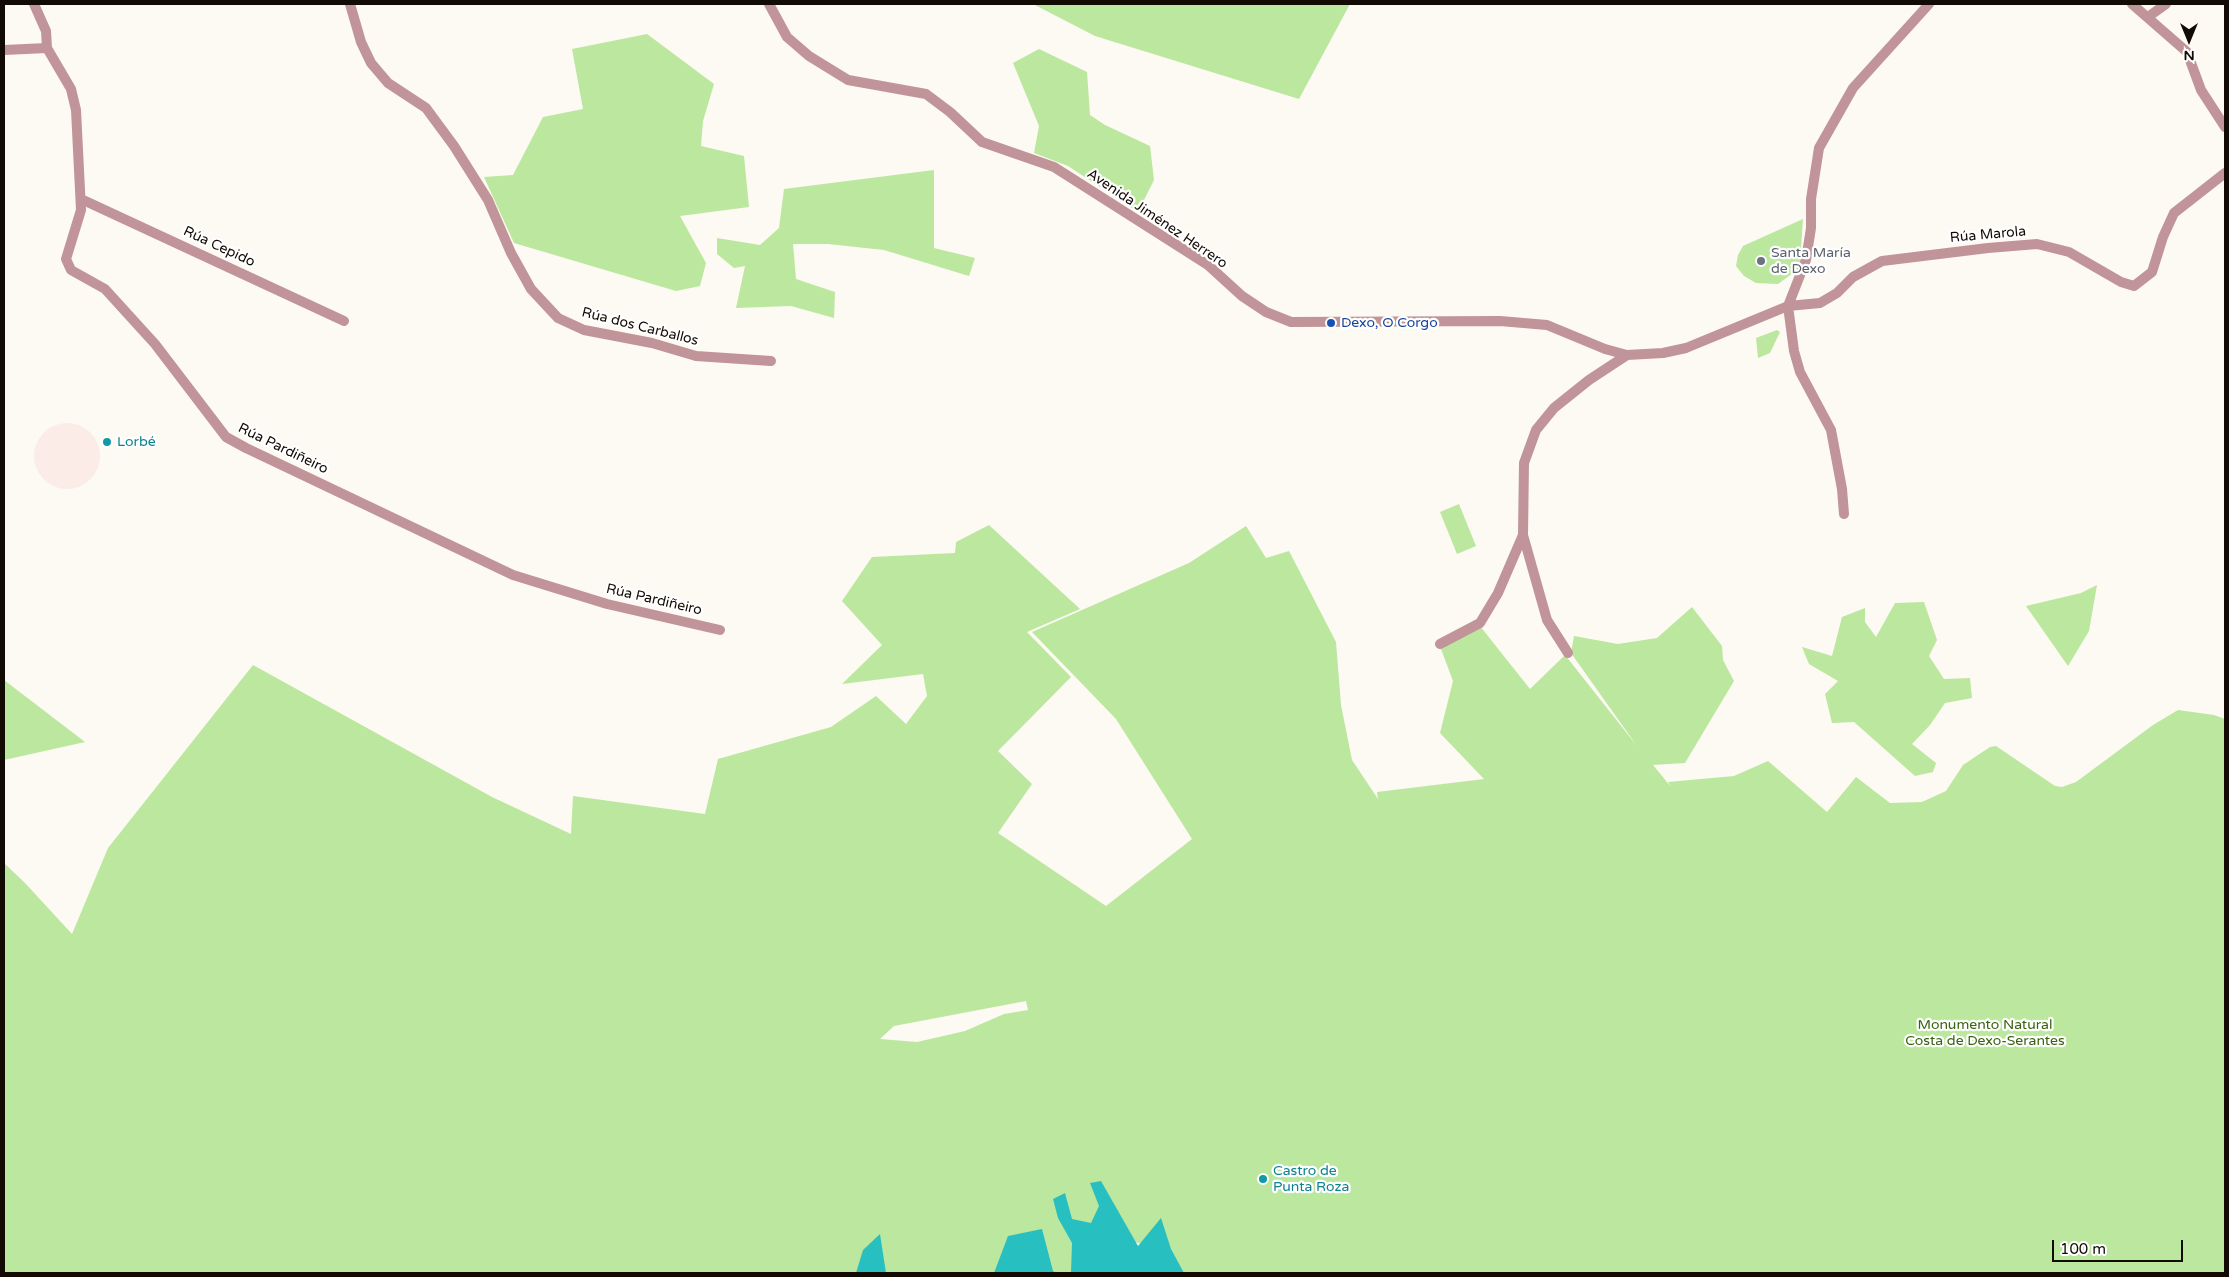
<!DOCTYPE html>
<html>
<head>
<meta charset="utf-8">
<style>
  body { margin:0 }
  #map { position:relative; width:2229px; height:1277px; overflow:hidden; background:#fdf9f3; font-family:"Varela Round",sans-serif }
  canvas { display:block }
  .frame { position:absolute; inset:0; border:5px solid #110b03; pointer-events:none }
  .north { position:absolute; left:2164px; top:15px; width:50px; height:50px; -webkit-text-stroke:4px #fff; paint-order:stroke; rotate:180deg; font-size:14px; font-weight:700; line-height:20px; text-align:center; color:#110b03 }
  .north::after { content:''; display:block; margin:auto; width:18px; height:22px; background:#110b03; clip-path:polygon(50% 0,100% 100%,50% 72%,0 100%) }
  .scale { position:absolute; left:2052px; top:1240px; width:131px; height:22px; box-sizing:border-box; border:2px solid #110b03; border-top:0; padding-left:6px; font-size:15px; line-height:18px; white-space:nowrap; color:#110b03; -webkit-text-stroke:4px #fff; paint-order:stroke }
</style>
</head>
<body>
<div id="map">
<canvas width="2229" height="1277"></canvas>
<div class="frame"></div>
<div class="north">N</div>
<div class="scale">100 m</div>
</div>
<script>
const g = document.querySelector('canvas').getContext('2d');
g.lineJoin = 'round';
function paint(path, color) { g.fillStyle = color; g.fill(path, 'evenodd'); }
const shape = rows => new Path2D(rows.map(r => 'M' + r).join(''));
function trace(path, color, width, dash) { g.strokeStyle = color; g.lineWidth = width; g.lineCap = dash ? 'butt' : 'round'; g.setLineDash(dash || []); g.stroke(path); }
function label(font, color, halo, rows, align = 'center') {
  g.font = font + ' "Varela Round",sans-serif'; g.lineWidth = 4.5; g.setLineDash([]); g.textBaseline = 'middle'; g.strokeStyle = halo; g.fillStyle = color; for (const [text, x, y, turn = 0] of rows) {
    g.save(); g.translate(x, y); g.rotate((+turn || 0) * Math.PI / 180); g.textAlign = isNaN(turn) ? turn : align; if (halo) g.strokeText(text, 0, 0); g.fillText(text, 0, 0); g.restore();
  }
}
const industrial = shape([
  '34 456a33 33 0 1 1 66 0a33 33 0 1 1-66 0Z'
]);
const green = shape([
  [1033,4,1350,4,1299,99,1095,36],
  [647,34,714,84,703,121,701,146,744,156,749,207,680,216,706,263,700,286,676,291,514,243,484,177,513,175,543,117,583,109,572,49],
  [1039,49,1087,72,1090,115,1105,125,1150,146,1154,180,1138,212,1068,166,1034,153,1039,126,1013,63],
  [934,170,934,248,975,258,969,276,884,250,828,244,793,244,796,279,835,292,834,318,791,306,736,308,745,266,734,268,717,254,717,238,760,245,779,228,784,189],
  [1803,219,1801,249,1803,257,1800,268,1778,284,1756,283,1744,276,1736,266,1738,255,1743,246],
  [1777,330,1780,332,1770,353,1758,358,1756,338],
  [1459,504,1476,546,1457,554,1440,512],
  [989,525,1080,609,1027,632,1071,677,998,751,1032,784,998,833,1106,906,1192,839,1116,719,1032,632,1189,563,1246,526,1266,558,1289,551,1336,642,1341,705,1352,760,1378,799,1377,792,1484,779,1440,733,1453,681,1441,649,1480,626,1530,689,1565,655,1637,746,1571,653,1574,636,1618,644,1657,638,1692,607,1722,646,1723,660,1734,681,1685,763,1653,765,1671,787,1668,782,1734,776,1768,761,1827,812,1856,777,1890,803,1922,802,1946,791,1963,765,1990,747,1996,746,2055,786,2062,787,2076,782,2153,725,2178,710,2214,715,2225,719,2225,1273,1176,1273,1152,1246,1130,1241,1075,1273,4,1273,4,863,25,883,72,934,108,848,253,665,492,797,571,834,573,796,705,814,718,759,831,727,876,696,906,724,927,696,923,674,842,684,882,645,842,601,872,557,955,553,956,542],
  [1026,1001,1028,1010,1004,1014,965,1031,917,1042,880,1039,894,1026],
  [2097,585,2089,631,2068,666,2026,606,2081,593],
  [1924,602,1937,640,1929,656,1944,679,1970,678,1972,698,1945,703,1930,725,1912,744,1936,763,1933,772,1915,776,1854,722,1832,723,1825,694,1838,681,1809,664,1802,647,1832,656,1842,617,1865,608,1865,622,1876,637,1895,603],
  [4,680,85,742,4,760]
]);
const water = shape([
  [1101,1181,1138,1246,1161,1218,1171,1249,1184,1273,1071,1273,1072,1243,1058,1218,1053,1199,1065,1193,1072,1219,1091,1223,1099,1206,1090,1183],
  [1042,1229,1053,1271,1056,1273,994,1273,1008,1236],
  [880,1234,886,1273,856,1273,863,1250]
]);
const minor = shape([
  [34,4,46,31,47,48,71,89,76,110,81,210,66,259,71,270,105,289,155,344,226,437,246,448,513,575,607,604,720,630],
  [350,4,361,42,371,63,388,83,426,108,454,146,488,200,511,253,531,289,558,318,584,330,652,343,696,356,771,361],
  [769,4,787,37,809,56,848,80,926,94,950,112,982,142,1054,167,1208,265,1242,296,1266,312,1291,322,1500,321,1547,325,1605,349,1627,355,1663,353,1686,348,1788,306,1806,260,1811,228,1811,199,1819,148,1853,88,1929,4],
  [2132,4,2187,52,2201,90,2225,127],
  [2148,17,2166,4],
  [4,50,47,48],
  [81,199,344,321],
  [1844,514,1842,489,1831,430,1800,372,1794,351,1788,306,1820,303,1837,293,1853,277,1882,261,1988,248,2037,244,2069,252,2121,282,2134,286,2152,272,2163,237,2174,213,2225,173],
  [1523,535,1547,620,1568,653],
  [1440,644,1480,623,1498,593,1523,535,1524,463,1536,430,1554,408,1589,380,1627,355]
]);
const markers = [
  [1761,261,5,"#6b7280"],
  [1331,323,5,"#1a4fb4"],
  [107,442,5,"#0f9aa8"],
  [1263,1179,5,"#0f9aa8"]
];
const streetNames = [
  ["Avenida Jiménez Herrero",1157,219,34],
  ["Rúa Marola",1988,235,-5],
  ["Rúa Cepido",219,247,25],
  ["Rúa dos Carballos",640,327,14],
  ["Rúa Pardiñeiro",283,449,26],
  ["Rúa Pardiñeiro",654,600,13]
];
const worshipNames = [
  ["Santa María",1771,253],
  ["de Dexo",1771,269]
];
const transitNames = [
  ["Dexo, O Corgo",1341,323]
];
const cultureNames = [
  ["Lorbé",117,442],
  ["Castro de",1273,1171],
  ["Punta Roza",1273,1187]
];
const parkNames = [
  ["Monumento Natural",1985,1025],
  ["Costa de Dexo-Serantes",1985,1041]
];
paint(industrial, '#fbece7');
paint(green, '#bce79e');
paint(water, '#28bfc0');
trace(minor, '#c09498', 10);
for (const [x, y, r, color] of markers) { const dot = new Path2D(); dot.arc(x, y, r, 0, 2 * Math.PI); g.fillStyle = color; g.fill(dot); trace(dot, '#fff', 2); }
label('14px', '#110b03', '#fff', streetNames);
label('14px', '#5b616d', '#fff', worshipNames, 'left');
label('14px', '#164399', '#fff', transitNames, 'left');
label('14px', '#0d838f', '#fff', cultureNames, 'left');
label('14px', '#3a630f', '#fff', parkNames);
</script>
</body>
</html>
